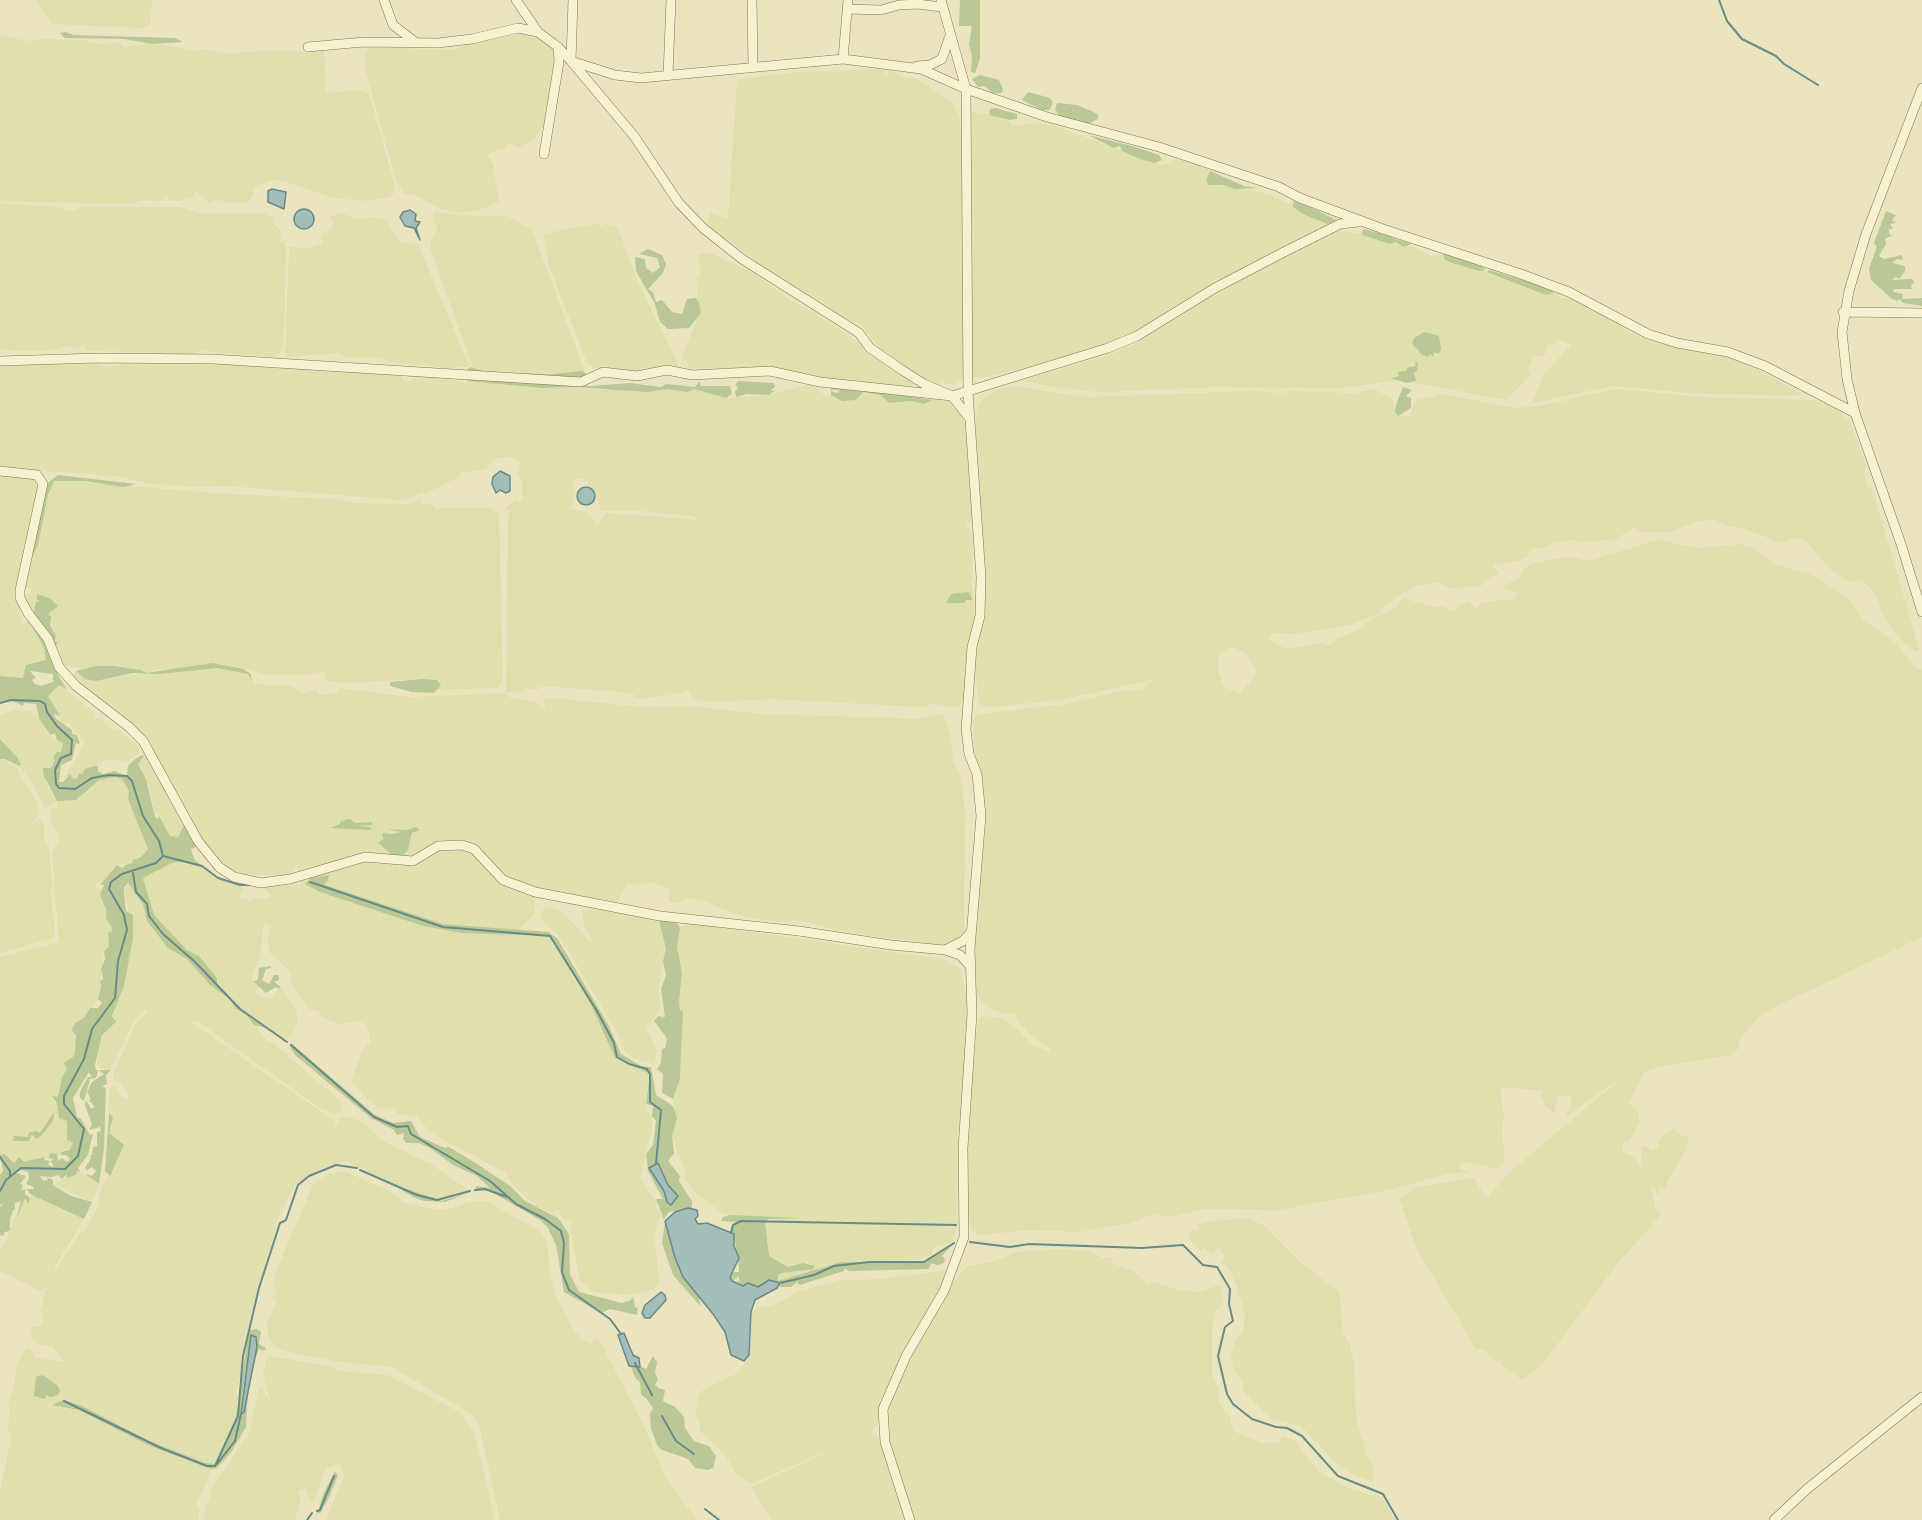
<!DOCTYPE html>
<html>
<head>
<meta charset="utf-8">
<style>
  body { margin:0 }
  canvas { display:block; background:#ebe5bf }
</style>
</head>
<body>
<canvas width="1922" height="1520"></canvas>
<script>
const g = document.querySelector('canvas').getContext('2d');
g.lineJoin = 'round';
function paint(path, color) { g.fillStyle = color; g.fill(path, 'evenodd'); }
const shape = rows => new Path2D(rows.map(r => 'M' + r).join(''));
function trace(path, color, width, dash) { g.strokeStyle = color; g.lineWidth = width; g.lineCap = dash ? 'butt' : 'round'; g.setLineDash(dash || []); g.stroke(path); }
const farmland = shape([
  [36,0,152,0,151,20,149,25,142,28,52,24],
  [524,33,535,35,550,46,555,52,554,66,544,125,532,140,519,148,509,143,504,149,487,154,493,164,499,202,481,209,461,213,440,209,415,195,404,194,396,181,365,69,365,54,369,47,453,50,468,44],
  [0,35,28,41,42,39,83,40,96,44,119,43,125,48,131,45,163,44,194,51,206,49,225,54,272,50,315,52,324,49,326,93,359,90,369,93,394,182,394,193,389,198,360,201,330,197,284,181,275,180,256,186,249,202,237,203,215,200,210,203,200,196,197,189,192,198,179,201,170,200,165,196,162,201,143,200,133,203,0,202],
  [866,69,886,70,884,73,886,76,888,70,903,77,915,78,952,102,959,117,965,178,962,227,966,313,972,122,972,118,965,114,972,111,1009,120,1013,126,1040,123,1055,126,1161,165,1169,165,1174,159,1180,160,1219,173,1209,173,1207,184,1209,185,1248,189,1272,195,1289,204,1294,200,1345,219,1179,305,1128,336,1090,350,1005,373,981,378,964,377,953,384,947,384,942,380,940,385,936,385,922,380,881,351,862,326,842,317,825,303,783,282,731,242,718,236,709,226,710,213,728,218,737,79,799,72],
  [0,203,60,207,67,212,82,207,180,207,199,213,263,213,274,218,274,225,281,231,280,242,284,242,286,251,284,340,280,354,273,357,202,351,194,354,169,354,167,352,160,355,150,352,88,351,84,344,75,349,68,345,49,351,0,350],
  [434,212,477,216,508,216,532,230,585,372,515,373,474,370,430,248,431,240,438,228,432,221],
  [342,213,356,219,372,217,387,221,399,241,419,246,469,366,447,368,398,363,376,358,348,358,339,353,285,357,289,246,306,249,322,243,321,235,333,227,333,221,328,217],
  [609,221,606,224,615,226,620,234,640,287,680,368,636,373,628,369,595,368,587,363,549,266,543,234,597,223,602,226],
  [1334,230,1358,234,1361,231,1362,235,1396,241,1404,247,1412,246,1432,256,1442,255,1466,267,1500,275,1546,294,1553,293,1562,298,1573,298,1591,310,1605,315,1632,334,1654,343,1722,354,1765,373,1802,395,1701,394,1613,386,1532,403,1543,375,1571,345,1561,340,1556,342,1555,346,1551,343,1547,346,1545,355,1534,357,1528,368,1531,374,1506,400,1411,382,1414,381,1413,373,1417,371,1418,363,1408,367,1406,371,1399,372,1399,376,1391,377,1398,381,1339,388,1217,387,1106,392,1082,391,1020,381,1112,354,1140,341,1189,308],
  [702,253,713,254,754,273,796,304,809,309,851,337,913,384,897,387,807,378,776,368,690,368,682,355,697,320,695,298,698,293,696,279,701,274,699,271,703,271,697,261,699,254],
  [133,361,214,362,397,374,406,382,420,376,461,381,465,384,466,381,542,388,574,387,595,390,613,389,647,392,668,389,687,392,694,389,728,398,769,395,807,385,814,386,827,397,831,394,842,401,856,400,863,392,882,395,889,403,911,401,923,404,932,398,944,397,953,402,966,425,975,518,965,526,970,528,973,537,972,589,975,606,963,703,955,707,934,704,920,707,771,699,710,702,693,698,688,689,678,694,647,698,634,698,634,694,623,692,555,687,540,687,537,690,523,688,524,691,506,692,508,517,511,510,501,511,517,499,518,503,522,500,522,481,518,473,521,463,514,457,496,458,485,470,469,472,461,477,466,473,464,469,458,477,438,488,402,500,226,486,192,487,145,483,116,476,0,468,0,366,94,363,108,368],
  [577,478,587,479,588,485,595,490,601,511,640,511,690,516,700,520,607,513,597,525,589,513,567,508,572,504,576,491,572,484],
  [1012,386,1086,397,1253,391,1283,393,1289,391,1356,393,1375,389,1393,400,1396,414,1403,417,1410,415,1414,402,1418,399,1438,396,1437,393,1517,408,1544,405,1615,389,1718,398,1815,400,1833,406,1850,421,1866,466,1864,470,1867,486,1873,491,1919,649,1917,652,1903,642,1882,614,1877,597,1870,588,1862,580,1849,582,1831,570,1806,541,1796,538,1778,544,1771,539,1742,528,1727,526,1713,519,1695,522,1670,532,1640,532,1634,527,1616,539,1580,543,1575,540,1556,542,1543,548,1531,549,1527,557,1519,561,1495,564,1493,567,1500,574,1491,577,1481,586,1450,588,1438,582,1414,586,1385,605,1379,613,1350,625,1293,634,1275,633,1265,638,1269,637,1272,642,1287,649,1319,643,1330,646,1336,639,1358,630,1373,618,1395,608,1403,598,1434,607,1445,606,1446,609,1451,611,1468,601,1476,609,1482,602,1514,599,1517,593,1504,588,1505,585,1520,578,1522,571,1529,565,1548,560,1571,557,1588,561,1657,540,1698,548,1740,544,1752,547,1776,565,1812,575,1846,597,1865,621,1896,643,1916,668,1922,670,1922,937,1773,1008,1759,1017,1741,1037,1738,1049,1733,1055,1662,1066,1644,1072,1629,1103,1638,1113,1640,1123,1628,1142,1623,1143,1623,1152,1633,1157,1641,1166,1642,1147,1646,1146,1651,1151,1658,1148,1659,1140,1674,1128,1683,1138,1690,1133,1686,1150,1668,1180,1666,1190,1659,1188,1660,1197,1651,1185,1655,1207,1661,1215,1618,1263,1542,1365,1522,1380,1500,1363,1504,1362,1494,1360,1483,1349,1476,1349,1417,1250,1399,1198,1410,1193,1412,1188,1474,1178,1486,1198,1511,1171,1611,1087,1628,1077,1606,1088,1564,1118,1572,1103,1571,1096,1556,1095,1558,1099,1554,1113,1545,1105,1541,1095,1545,1091,1500,1087,1504,1117,1502,1131,1505,1163,1498,1169,1464,1162,1459,1164,1459,1169,1470,1173,1451,1173,1388,1190,1278,1210,1204,1209,1176,1216,1149,1215,1131,1223,1080,1232,1031,1230,979,1235,971,1230,968,1218,967,1136,978,1019,983,1016,1000,1018,1015,1027,1033,1046,1051,1052,1047,1045,1033,1038,1017,1021,1015,1014,1005,1014,986,1007,976,994,973,954,977,928,980,856,973,720,978,714,1066,704,1117,692,1142,689,1155,679,1065,699,997,707,979,705,974,663,984,587,984,548,975,442,976,416,978,406,984,398,1002,388],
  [1232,646,1246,654,1256,669,1255,676,1240,693,1224,687,1218,670,1218,656],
  [0,475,33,479,39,492,17,598,23,624,29,621,31,624,44,648,46,660,26,668,23,678,0,676],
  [57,480,227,494,334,499,352,503,410,504,420,500,421,504,431,504,438,511,440,508,490,508,499,514,503,682,497,688,436,690,441,685,437,680,422,679,346,683,326,681,325,671,307,675,268,675,219,663,168,671,153,670,147,673,217,668,248,674,255,684,292,686,301,694,317,690,318,694,325,695,330,692,337,694,340,688,409,697,504,693,513,699,534,701,545,710,544,699,563,699,643,707,688,706,763,714,920,719,943,714,951,736,953,761,960,776,965,809,964,934,961,939,945,946,850,933,795,920,780,922,747,918,700,900,685,898,678,903,669,902,670,889,650,882,636,885,627,884,617,902,535,888,535,913,518,930,499,930,443,924,325,885,323,884,329,875,310,878,305,884,320,892,423,926,463,933,550,936,553,939,592,1007,615,1058,650,1074,646,1104,647,1111,652,1116,652,1129,640,1177,649,1193,660,1204,656,1207,661,1214,657,1222,655,1240,659,1282,654,1289,630,1295,592,1292,580,1281,570,1227,572,1223,561,1217,558,1209,553,1213,537,1207,516,1188,504,1172,431,1133,416,1116,398,1114,394,1109,379,1108,369,1102,351,1080,362,1051,370,1042,367,1025,358,1021,339,1024,324,1018,317,1010,308,1009,291,983,290,971,269,952,268,937,271,925,264,922,260,956,252,976,260,989,255,989,255,992,260,997,273,998,280,986,296,1009,298,1021,294,1032,288,1039,270,1032,233,1002,235,1008,254,1023,265,1040,272,1042,338,1099,342,1103,341,1111,333,1114,320,1108,197,1021,189,1021,335,1121,335,1127,340,1118,346,1116,363,1122,381,1140,429,1163,470,1191,442,1201,392,1184,346,1161,321,1168,295,1184,279,1217,253,1306,241,1357,241,1363,244,1363,235,1396,238,1397,236,1418,215,1464,205,1463,149,1441,80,1405,67,1401,52,1405,79,1410,148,1445,211,1469,205,1487,197,1501,196,1506,200,1510,198,1520,0,1520,0,1491,11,1438,7,1426,10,1413,8,1402,14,1389,17,1363,27,1348,33,1351,35,1358,65,1362,52,1346,39,1345,32,1340,31,1327,41,1326,43,1317,40,1311,47,1287,40,1291,0,1271,0,1249,7,1240,12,1223,25,1197,28,1203,31,1196,37,1195,84,1219,55,1267,55,1271,81,1231,85,1231,97,1208,101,1188,124,1146,109,1133,112,1125,109,1114,109,1091,111,1085,115,1086,121,1097,128,1099,128,1093,120,1082,113,1080,113,1073,136,1024,148,1011,142,1011,132,1025,110,1071,100,1068,97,1063,102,1035,115,1024,112,1017,124,986,133,938,124,887,131,882,143,903,147,921,168,948,187,959,207,982,228,998,217,986,200,956,187,950,154,916,143,878,172,863,186,861,202,866,212,875,245,888,239,896,243,900,247,898,249,903,253,899,265,899,272,896,261,885,296,882,299,885,301,881,296,864,291,876,243,874,226,869,193,836,188,835,184,825,178,837,170,836,158,814,154,812,150,788,138,764,139,760,146,756,174,790,171,782,129,727,73,678,76,671,85,679,107,679,144,673,141,670,119,666,81,669,59,665,56,636,48,614,56,605,38,594,40,600,33,612,31,606,26,604,24,595,29,594,32,588,24,588,29,564,38,545,48,495,52,484],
  [387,829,407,831,419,829,415,831,405,853,395,855,384,850,378,843,388,833,402,832],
  [59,685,96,713,94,718,102,719,110,728,118,729,136,744,139,750,138,755,126,762,115,759,103,761,102,766,85,769,78,779,73,779,70,774,63,779,85,742,69,724,62,722,48,696],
  [15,710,32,711,53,737,63,743,51,768,43,768,52,795,78,798,99,780,115,777,122,779,129,791,128,799,148,849,135,863,117,865,101,884,99,882,95,885,97,889,100,887,106,918,112,926,111,932,108,934,110,949,104,951,98,999,89,1013,74,1025,76,1048,73,1057,65,1063,67,1069,58,1097,52,1099,57,1103,63,1118,67,1121,73,1147,61,1152,57,1157,56,1154,51,1153,48,1158,38,1157,33,1161,24,1162,20,1158,13,1163,12,1158,0,1155,0,957,59,942,52,852,60,837,50,821,51,808,56,809,58,802,45,808,33,784,19,766,21,764,17,757,0,739,0,715],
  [0,759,5,759,17,768,21,778,37,801,40,813,30,827,39,819,44,825,44,842,49,847,53,887,50,888,55,930,53,938,0,953],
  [551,908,563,912,593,945,584,924,582,910,592,909,659,920,666,949,659,986,660,1007,651,1024,646,1028,657,1050,655,1064,635,1059,625,1051,618,1034,577,966,559,937,541,918,542,910],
  [688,923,944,959,961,969,967,998,968,1028,964,1101,958,1132,956,1220,959,1220,952,1242,937,1246,932,1250,932,1255,919,1260,841,1262,778,1281,778,1275,782,1273,811,1268,811,1264,803,1263,788,1267,769,1256,765,1222,787,1218,745,1217,722,1213,695,1192,684,1177,686,1174,672,1137,675,1123,673,1099,680,1079,683,1011,680,1010,679,1002,682,973,677,947,680,928],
  [78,1171,99,1184,92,1202,53,1185],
  [344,1171,388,1190,404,1203,436,1210,459,1207,466,1202,486,1201,538,1230,546,1240,554,1293,562,1309,576,1333,587,1342,590,1344,596,1339,600,1341,646,1430,665,1477,697,1520,500,1520,479,1425,473,1415,392,1367,333,1361,284,1351,275,1347,268,1336,267,1323,277,1301,272,1297,277,1294,273,1283,276,1271,313,1185,327,1174],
  [1247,1218,1265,1226,1299,1261,1339,1292,1343,1333,1350,1345,1354,1363,1356,1418,1368,1458,1375,1468,1373,1482,1348,1472,1331,1458,1301,1426,1269,1418,1242,1390,1244,1386,1231,1363,1233,1360,1230,1355,1235,1341,1243,1332,1245,1316,1237,1287,1229,1269,1220,1261,1226,1258,1221,1251,1218,1248,1212,1253,1203,1248,1201,1252,1189,1239,1192,1230,1201,1229,1197,1225,1206,1222],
  [1062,1249,1088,1251,1103,1258,1112,1257,1112,1263,1134,1271,1148,1285,1153,1282,1178,1290,1198,1292,1220,1285,1224,1303,1216,1311,1212,1327,1212,1375,1219,1391,1217,1399,1225,1413,1230,1416,1233,1431,1262,1443,1277,1443,1283,1437,1294,1440,1319,1472,1352,1490,1382,1497,1395,1520,913,1520,891,1451,886,1422,886,1411,902,1369,944,1294,967,1266,996,1261,1016,1252],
  [948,1270,949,1275,880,1400,879,1422,871,1432,881,1438,907,1520,772,1520,751,1487,855,1439,751,1484,737,1475,725,1455,700,1431,700,1421,695,1414,699,1394,704,1389,736,1374,748,1360,750,1351,751,1312,758,1307,772,1306,798,1292,839,1280,882,1279],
  [271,1356,333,1367,336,1371,388,1375,459,1412,474,1432,495,1520,326,1520,344,1476,341,1466,337,1464,326,1469,312,1504,305,1488,298,1490,300,1500,295,1520,203,1520,212,1488,248,1435,260,1386,271,1403,263,1375,266,1359]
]);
const green = shape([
  [960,0,980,0,980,59,975,73,971,72,972,56,969,45,972,26,959,26],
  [65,32,74,35,175,38,183,42,152,44,124,39,64,38,60,33],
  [980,75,999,80,1003,90,1002,93,993,93,984,86,978,87,972,79],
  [1028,92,1050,98,1053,103,1049,110,1042,110,1022,100],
  [1057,103,1077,105,1098,114,1098,119,1088,124,1060,116,1055,110],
  [995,108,1017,114,1017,119,1010,120,989,115,990,109],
  [1088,135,1132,146,1159,155,1162,160,1155,163,1140,159,1122,151,1120,146,1114,148],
  [1210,171,1244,186,1258,188,1235,189,1223,185,1209,185,1206,181],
  [1294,201,1316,210,1335,220,1328,224,1305,215,1293,207],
  [1886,211,1896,215,1892,220,1896,223,1890,224,1893,229,1889,229,1889,234,1893,235,1885,239,1886,244,1879,256,1884,259,1902,255,1903,260,1897,259,1892,263,1905,266,1905,271,1899,279,1896,277,1892,280,1912,279,1914,282,1911,285,1912,289,1894,289,1893,292,1903,294,1902,299,1922,298,1922,306,1903,303,1899,298,1898,301,1892,299,1871,280,1869,269,1877,246,1874,244,1875,240],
  [1363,229,1391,236,1392,238,1412,244,1404,247,1396,242,1390,244,1362,235],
  [648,249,662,255,666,264,663,273,648,289,653,292,656,302,662,300,672,312,682,314,687,299,695,298,699,302,701,313,689,328,668,329,660,322,655,304,636,271,635,257,645,259,646,268,653,273,660,267,657,258,639,254],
  [1443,253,1479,264,1486,270,1479,271,1449,262,1444,259],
  [1489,270,1533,283,1552,290,1553,293,1546,295,1487,272],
  [1424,332,1439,336,1441,350,1438,354,1434,352,1433,357,1431,354,1427,357,1421,354,1412,343,1414,338],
  [1416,361,1418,363,1417,371,1414,373,1416,381,1406,383,1391,378,1399,376,1398,372,1406,371,1408,367,1415,366],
  [470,367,487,372,549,374,583,371,587,375,583,379,466,371],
  [471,379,592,386,630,383,661,387,666,384,695,387,700,381,700,386,730,386,732,394,726,398,694,389,687,392,668,389,647,392,574,387,542,388,466,381],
  [738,381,774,383,775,387,770,391,776,390,769,395,747,394,736,397,735,392,738,387,735,385],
  [831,387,876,391,932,400,924,404,911,401,889,403,881,395,863,392,856,400,842,401,831,395,831,391,837,393,840,390,831,390],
  [1403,387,1412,390,1406,396,1411,398,1411,408,1398,416,1395,412,1396,405],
  [58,475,136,484,123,487,85,481,54,481,48,495,38,545,29,564,45,491,49,482],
  [969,592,972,600,966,600,965,603,946,603,951,594],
  [37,594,51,599,58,606,48,614,51,617,50,625,56,636,55,641,58,642,55,648,58,675,67,690,59,685,48,696,60,716,54,714,55,718,72,730,72,734,77,735,80,744,76,743,72,760,61,765,59,782,63,782,70,774,73,779,78,778,79,773,82,774,85,769,94,766,98,766,98,771,103,774,114,771,127,776,128,766,135,759,142,755,150,757,144,756,138,764,146,779,155,817,158,819,159,816,170,836,178,837,184,825,190,827,188,835,193,836,198,846,191,849,194,859,206,869,186,861,172,863,143,878,154,915,187,950,199,956,217,978,217,986,252,1019,266,1028,254,1025,247,1016,235,1008,231,1000,210,985,187,959,168,948,147,921,143,904,128,883,124,887,124,893,126,911,133,915,133,938,124,986,112,1016,116,1022,102,1035,95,1065,96,1070,111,1070,106,1075,107,1084,102,1086,106,1088,104,1148,99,1184,85,1174,92,1176,96,1171,92,1167,87,1170,85,1168,91,1158,90,1155,92,1155,93,1147,97,1146,97,1132,101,1131,100,1127,89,1130,92,1124,85,1105,86,1100,91,1109,95,1107,89,1100,91,1099,87,1092,92,1082,104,1074,98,1070,96,1078,90,1079,84,1101,80,1098,80,1092,88,1077,92,1077,89,1072,73,1098,77,1117,81,1119,90,1135,93,1134,88,1155,78,1168,80,1172,77,1171,76,1175,67,1178,67,1174,62,1179,58,1175,51,1177,40,1176,43,1181,48,1180,47,1177,53,1180,53,1185,71,1196,92,1202,84,1219,30,1194,27,1189,33,1189,34,1187,26,1184,29,1178,28,1172,21,1170,16,1173,26,1176,20,1184,23,1185,21,1191,25,1189,25,1194,30,1198,28,1204,25,1198,16,1219,21,1201,15,1203,15,1210,13,1210,10,1220,10,1231,5,1232,3,1236,0,1235,0,1207,4,1202,0,1205,0,1175,3,1170,0,1155,5,1154,14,1163,19,1157,24,1162,44,1157,45,1160,50,1161,48,1165,54,1167,51,1161,54,1159,48,1158,51,1153,57,1154,58,1161,62,1158,67,1162,70,1159,66,1155,61,1155,61,1152,69,1150,73,1143,67,1140,67,1121,59,1118,57,1103,52,1096,58,1097,62,1077,67,1069,64,1063,73,1057,75,1051,76,1035,72,1030,75,1023,84,1018,90,1008,98,1008,102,1003,98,999,101,986,100,981,103,979,101,969,105,959,104,951,109,947,108,932,111,933,112,928,106,918,106,910,100,894,104,885,100,885,117,865,122,868,125,865,133,863,132,860,140,858,148,849,128,799,129,791,122,779,115,777,99,780,76,800,57,801,44,776,43,768,51,768,55,760,53,757,57,752,61,752,63,743,57,740,55,733,51,735,39,719,36,704,24,703,23,706,11,700,0,703,0,676,23,678,26,665,46,660,44,648,31,624,36,602,40,600,37,600],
  [30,671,53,674,53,682,41,686,35,684,32,680,36,678],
  [213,663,243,669,251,674,252,681,248,674,217,668,159,674,133,673,96,681,85,679,76,671,96,666,115,666,141,670,146,673],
  [422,679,437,680,441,685,434,693,412,692,390,686,390,682],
  [0,739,17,757,21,764,19,766,5,759,0,759],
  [350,819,355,823,372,822,373,825,356,826,370,827,372,830,331,828,340,824,341,821],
  [416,827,420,830,412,833,408,850,403,855,392,855,378,843,383,839,382,833,391,834,401,832,387,829,407,830],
  [329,875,328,881,324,883,325,885,443,924,548,932,557,938,609,1026,621,1054,641,1066,651,1067,656,1095,673,1106,677,1118,672,1137,674,1153,668,1161,680,1176,679,1181,692,1201,692,1208,669,1212,664,1219,663,1217,656,1199,663,1199,648,1171,646,1154,653,1145,656,1121,652,1116,653,1106,646,1104,650,1074,615,1058,592,1007,553,939,550,936,463,933,423,926,320,892,305,884,310,878],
  [658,1164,668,1185,666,1199,664,1191,650,1170,650,1166],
  [659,920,677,923,680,928,677,947,682,973,679,1002,680,1010,683,1011,681,1054,680,1079,673,1099,662,1093,663,1074,657,1069,661,1063,662,1049,665,1048,667,1038,654,1021,658,1016,665,1017,661,989,666,975,663,961,666,949],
  [271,966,271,968,266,969,262,980,269,984,274,975,278,975,279,980,274,982,280,986,279,989,276,987,266,993,254,982,258,979,259,968],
  [291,1043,375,1115,393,1123,411,1121,420,1137,445,1148,449,1147,474,1162,510,1186,525,1201,558,1218,569,1234,570,1274,579,1292,622,1303,631,1300,633,1296,635,1307,638,1308,637,1315,610,1309,601,1313,564,1292,556,1245,548,1228,540,1220,490,1191,475,1190,476,1186,490,1188,477,1176,453,1165,430,1148,419,1143,406,1143,403,1139,404,1133,397,1135,394,1130,371,1118,295,1055,290,1047],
  [54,1112,53,1121,40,1137,36,1139,32,1134,29,1141,13,1141,14,1136,28,1137,29,1133,36,1131,40,1133],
  [109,1114,113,1117,109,1133,124,1145,110,1176,105,1171],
  [392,1184,442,1201,471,1192,445,1202,424,1201,413,1197],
  [730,1215,802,1218,769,1219,765,1222,769,1256,788,1267,803,1263,815,1266,813,1269,782,1273,778,1275,778,1281,841,1262,925,1262,954,1243,942,1256,945,1259,944,1263,938,1265,931,1263,929,1269,849,1271,845,1268,844,1271,806,1283,800,1285,797,1282,791,1287,781,1287,769,1280,758,1287,748,1283,743,1286,736,1281,740,1281,738,1276,733,1281,730,1279,733,1272,739,1272,739,1267,734,1234,730,1231,736,1222,721,1221,723,1217],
  [665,1221,675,1258,683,1277,699,1295,700,1306,673,1275,662,1243],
  [257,1329,261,1332,259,1344,266,1348,264,1351,259,1349,251,1369,257,1339,255,1336,251,1336,242,1397,244,1412,246,1393,248,1388,246,1427,232,1451,217,1468,211,1469,148,1445,79,1410,52,1405,63,1400,80,1405,149,1441,205,1463,215,1464,236,1417,248,1335,250,1330],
  [653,1356,657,1362,655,1372,658,1380,655,1384,658,1388,665,1390,663,1401,675,1407,684,1417,685,1428,694,1441,709,1446,716,1456,713,1468,708,1470,695,1468,688,1459,662,1450,657,1445,651,1428,650,1414,653,1408,646,1398,641,1395,640,1382,636,1379,631,1367,638,1365,646,1369],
  [43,1375,58,1386,60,1391,58,1395,50,1397,46,1395,45,1399,34,1396,36,1377],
  [335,1472,338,1475,329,1497,321,1512,317,1514,324,1492]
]);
const water = shape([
  [272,189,286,192,284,209,268,202,268,191,272,189],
  '294 219a10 10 0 1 1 20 0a10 10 0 1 1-20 0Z',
  [410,210,416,214,415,221,420,222,416,228,420,240,414,228,405,226,400,217,403,212,410,210],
  [500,471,510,476,510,491,506,493,500,490,496,493,492,484,493,477,500,471],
  '577 496a9 9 0 1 1 18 0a9 9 0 1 1-18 0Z',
  [658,1163,668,1185,678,1196,671,1205,667,1202,664,1191,649,1168,658,1163],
  [688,1208,697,1210,698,1216,695,1219,698,1224,707,1223,734,1234,734,1246,739,1258,730,1277,732,1281,743,1286,748,1283,758,1287,769,1280,780,1283,777,1288,755,1300,751,1312,749,1355,744,1361,731,1355,725,1332,713,1314,683,1277,675,1258,665,1221,675,1212,688,1208],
  [661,1292,665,1295,666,1300,650,1318,645,1318,642,1313,645,1305,661,1292],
  [624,1333,633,1355,639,1358,640,1367,629,1366,618,1335,624,1333],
  [251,1335,256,1337,257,1347,244,1412,241,1414,251,1335]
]);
const stream = shape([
  [1719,0,1727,21,1742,39,1776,56,1784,64,1818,85],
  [0,703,11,700,40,701,45,704,47,712,57,726,72,740,71,754,61,758,55,770,56,784,59,788,75,789,92,778,109,775,127,776,132,781,143,816,159,841,163,856,156,863,122,874,111,882,109,889,124,915,127,930,118,961,115,998,92,1029,84,1059,64,1096,64,1104,84,1129,78,1156,65,1169,21,1168,6,1180,0,1191],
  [163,856,202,866,218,878,240,885,252,885],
  [133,873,136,892,147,904,149,916,163,934,194,961,240,1009,287,1042],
  [310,882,443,927,550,936,597,1011,614,1043,617,1057,629,1064,647,1069,650,1074,650,1102,661,1110,656,1164],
  [291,1045,374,1117,397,1127,408,1126,411,1134,490,1181,516,1204,545,1219,561,1231,564,1243,562,1272,569,1290,610,1319,621,1334],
  [0,1157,10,1171,10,1177],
  [360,1170,417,1195,437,1200,470,1191],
  [475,1190,485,1189,507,1197],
  [731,1233,733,1225,741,1221,956,1225],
  [970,1242,1010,1247,1029,1244,1142,1248,1183,1245,1203,1265,1217,1267,1230,1289,1229,1304,1233,1321,1225,1327,1218,1356,1227,1394,1233,1404,1252,1419,1276,1427,1287,1428,1302,1436,1338,1476,1383,1494,1398,1520],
  [780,1283,814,1275,834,1266,869,1262,924,1262,954,1243],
  [635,1363,652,1395],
  [64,1401,161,1448,207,1466,215,1466,238,1416,243,1356,259,1288,280,1223,286,1220,298,1185,309,1176,336,1165,357,1168],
  [662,1416,676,1441,694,1454],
  [217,1464,235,1441,241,1414],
  [705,1509,719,1520],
  [317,1511,320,1510,334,1476],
  [307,1520,312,1513]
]);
const minor = shape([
  [384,0,393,25,414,41],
  [516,0,538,32,558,47,571,61,615,75,641,78,843,59,921,69,966,89,1047,117,1159,147,1279,187,1300,198,1383,229,1521,274,1569,292,1648,334,1677,343,1728,352,1765,366,1855,413],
  [573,0,571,61,634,136,679,203,703,228,742,259,859,333,870,348,902,370,924,384,952,396,970,419],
  [752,0,753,68],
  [848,9,881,10,899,5,918,4,941,7],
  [308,47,364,42,438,43,472,39,518,28,538,32],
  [843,59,848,0],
  [917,66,930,65,942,59,949,38],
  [668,75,671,0],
  [1922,88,1866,234,1849,291,1842,332,1847,379,1855,413,1901,544,1922,612],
  [544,154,559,62,558,47],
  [1843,312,1922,313],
  [0,361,98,358,213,359,581,382,603,372,637,376,667,370,692,375,770,371,820,382,952,396,1108,348,1137,336,1215,288,1284,252,1340,224,1358,222],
  [0,471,37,475,43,484,20,590,20,598,28,613,48,639,59,667,76,686,129,727,143,741,198,841,219,867,234,877,261,883,290,879,365,857,413,861,438,846,462,845,474,849,503,880,535,892,660,916,799,931,891,945,945,950,960,955,971,967],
  [945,950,963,941,971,932],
  [910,1520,885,1442,883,1409,906,1356,944,1291,964,1237,963,1148,972,1014,970,949,981,816,977,774,969,754,966,729,972,647,980,616,981,577,968,392,966,89,941,0],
  [1774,1520,1807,1489,1922,1397]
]);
paint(farmland, '#dfe0ad');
paint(green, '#b9c894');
paint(water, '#a2bdba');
trace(water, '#6a8a87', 1.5);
trace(stream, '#6a8a87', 2);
trace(minor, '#827658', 10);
trace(minor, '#f6f2d1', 9);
</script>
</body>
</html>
